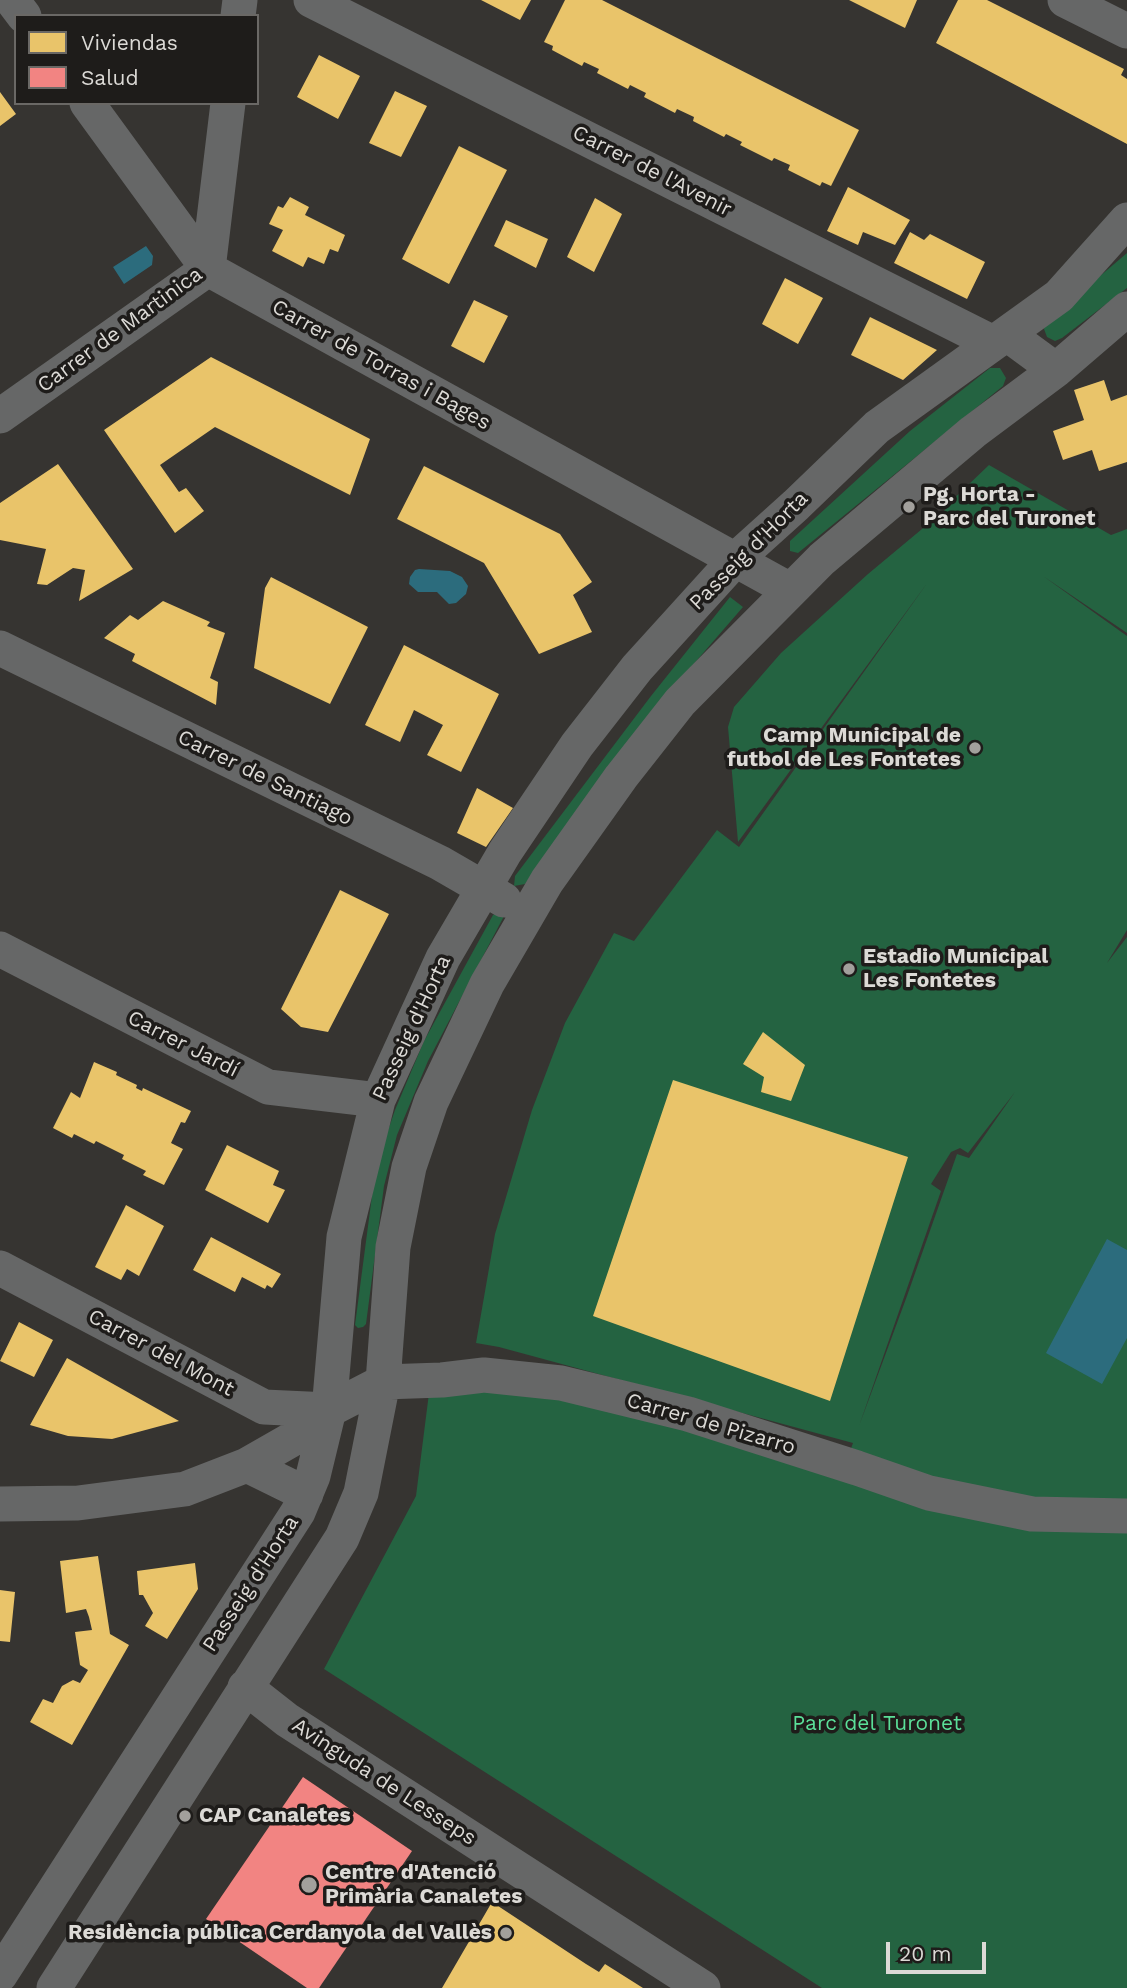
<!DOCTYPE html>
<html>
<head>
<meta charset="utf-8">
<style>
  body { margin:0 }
  #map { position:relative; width:1127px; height:1988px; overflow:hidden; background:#363431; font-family:"Work Sans",sans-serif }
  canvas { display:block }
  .legend { position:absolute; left:14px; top:14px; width:245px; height:91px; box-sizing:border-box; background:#1e1c1a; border:2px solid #6a6865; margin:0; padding:9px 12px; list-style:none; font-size:21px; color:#dcdad6 }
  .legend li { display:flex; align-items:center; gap:14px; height:35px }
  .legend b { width:35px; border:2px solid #6a6865 }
  .scale { position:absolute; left:886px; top:1942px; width:100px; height:32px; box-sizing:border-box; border:4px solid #dcdad6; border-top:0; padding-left:9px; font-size:21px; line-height:24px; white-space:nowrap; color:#dcdad6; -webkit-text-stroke:5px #1e1c1a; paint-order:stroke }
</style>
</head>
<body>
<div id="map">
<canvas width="1127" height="1988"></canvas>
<ul class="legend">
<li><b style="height:19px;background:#e9c46a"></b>Viviendas</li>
<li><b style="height:19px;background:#f28482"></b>Salud</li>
</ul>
<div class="scale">20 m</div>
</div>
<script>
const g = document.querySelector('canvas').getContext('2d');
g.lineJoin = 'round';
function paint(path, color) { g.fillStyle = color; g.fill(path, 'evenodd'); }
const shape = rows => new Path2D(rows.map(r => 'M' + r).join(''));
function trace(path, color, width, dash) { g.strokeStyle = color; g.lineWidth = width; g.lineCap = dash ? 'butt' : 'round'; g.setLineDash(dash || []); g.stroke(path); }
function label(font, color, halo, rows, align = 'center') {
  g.font = font + ' "Work Sans",sans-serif'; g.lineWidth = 7; g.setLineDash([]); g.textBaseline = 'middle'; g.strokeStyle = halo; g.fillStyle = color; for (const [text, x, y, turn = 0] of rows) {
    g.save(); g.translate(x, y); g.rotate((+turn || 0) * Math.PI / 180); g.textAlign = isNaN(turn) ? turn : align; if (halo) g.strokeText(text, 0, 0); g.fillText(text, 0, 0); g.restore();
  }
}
const green = shape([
  [1127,253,1127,288,1062,338,1055,341,1047,337,1044,329,1045,323],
  [990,368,1000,368,1006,378,1003,386,798,553,790,551,790,541,910,431],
  [989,465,1111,535,1127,529,1127,633,1043,576,1127,636,1127,930,1107,963,1127,937,1127,1988,822,1988,324,1669,416,1496,429,1393,505,1387,644,1416,841,1476,853,1443,499,1347,476,1343,495,1234,532,1110,565,1023,614,933,634,941,717,830,739,847,928,582,738,842,728,727,734,707,781,653,868,574,946,509,945,507],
  [1015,1092,969,1158,957,1154,907,1296,859,1426,941,1191,931,1184,951,1152,960,1148,968,1153],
  [730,597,743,607,659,704,525,884,514,886,515,876,651,696],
  [499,912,503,914,503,918,428,1061,397,1135,384,1186,366,1324,363,1327,358,1328,355,1325,373,1188,381,1151,395,1110,424,1041,493,915]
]);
const water = shape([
  [146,246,153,256,152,265,124,284,113,267],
  [419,569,450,571,462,577,468,586,466,594,456,603,449,604,437,592,418,592,409,584,410,577,415,570],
  [1107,1239,1127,1250,1127,1338,1102,1384,1046,1353]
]);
const homes = shape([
  [481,0,531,0,520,20],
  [565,0,602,0,859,130,831,186,822,182,820,186,788,170,790,165,774,158,772,161,740,145,742,142,726,134,724,137,693,121,694,117,677,109,675,113,644,97,646,93,630,85,628,89,597,73,599,69,584,62,582,66,552,50,553,46,544,42],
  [849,0,917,0,905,28],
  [958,0,987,0,1124,69,1121,75,1127,79,1127,144,936,43],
  [319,55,360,76,338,119,297,97],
  [395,91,427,106,401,157,369,143],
  [0,92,16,114,0,126],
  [459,146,507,170,449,284,402,259],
  [848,187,910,220,895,245,863,232,858,245,827,231],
  [290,197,309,207,305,215,345,235,338,252,330,249,324,264,308,257,303,267,272,251,283,230,269,224,278,206,283,208],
  [595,198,622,214,594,272,567,257],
  [506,220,548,239,536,268,494,246],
  [910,232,924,240,930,234,985,262,967,299,894,263],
  [785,278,823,298,798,344,762,324],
  [474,300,508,316,484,363,451,346],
  [870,317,937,350,903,380,851,355],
  [211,357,370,439,350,495,215,427,160,465,179,492,186,488,204,511,175,533,104,430],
  [1104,380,1111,401,1127,395,1127,462,1099,471,1092,450,1063,460,1053,431,1084,420,1074,390],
  [58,464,133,569,79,601,85,570,73,568,47,585,37,584,46,549,0,540,0,503],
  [424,466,560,534,592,582,573,595,592,632,539,654,484,563,397,519],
  [271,577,368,627,330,704,254,668,265,588],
  [163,601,210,622,207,626,225,633,210,678,218,682,216,705,132,661,135,654,104,638,130,615,138,620],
  [404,645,499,694,461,772,427,755,443,725,414,710,400,742,365,725],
  [477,788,513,808,486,847,457,833],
  [340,890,389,914,328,1032,301,1027,281,1009],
  [763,1032,805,1065,791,1101,761,1092,764,1077,743,1064],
  [94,1062,117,1072,116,1075,137,1085,136,1088,142,1091,143,1088,191,1111,185,1123,181,1122,171,1143,183,1149,164,1185,143,1175,146,1171,122,1159,124,1155,96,1141,94,1144,74,1134,72,1138,53,1128,71,1092,80,1098],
  [673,1080,908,1157,830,1401,593,1316],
  [227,1145,279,1171,273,1185,285,1190,268,1223,205,1190],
  [126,1205,164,1226,139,1276,127,1269,121,1280,95,1267],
  [211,1237,281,1274,272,1288,267,1285,265,1289,242,1277,235,1292,193,1270],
  [19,1322,53,1340,34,1377,0,1361],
  [67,1358,179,1421,112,1439,68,1436,30,1425],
  [98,1556,110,1634,129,1645,72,1745,30,1722,43,1699,53,1703,62,1686,73,1680,80,1683,88,1670,80,1665,75,1632,92,1630,89,1617,86,1609,66,1613,60,1561],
  [195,1563,198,1589,167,1639,145,1626,153,1613,143,1595,139,1595,137,1571],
  [0,1590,15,1592,10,1642,0,1641],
  [492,1902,586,1964,599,1972,605,1964,643,1988,442,1988]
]);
const health = shape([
  [303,1777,412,1851,319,1988,307,1988,206,1919]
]);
const minor = shape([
  [12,0,24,16],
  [311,0,993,343],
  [1065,0,1127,31],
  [238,16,240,0],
  [87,103,208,269,790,590],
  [1007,334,1056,370],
  [0,416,208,269,228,103],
  [0,648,440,863,504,900],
  [0,949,268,1087,378,1100],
  [0,1268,264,1407,329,1410],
  [247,1465,306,1494],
  [0,1504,78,1503,185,1489,247,1465,303,1433,329,1410,383,1382,442,1380,484,1375,561,1383,688,1414,857,1468,929,1493,1032,1514,1127,1516],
  [245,1687,287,1720,703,1988],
  [0,1975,298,1512,313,1476,329,1410,344,1237,378,1100,443,958,505,852,577,745,637,668,735,560,796,505,877,427,1059,296,1127,220],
  [54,1988,342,1538,361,1493,383,1382,393,1247,409,1167,431,1102,487,984,547,881,621,777,680,702,822,559,973,432,1056,370,1127,309]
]);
const markers = [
  [909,507,7,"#a2a09c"],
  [975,748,7,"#a2a09c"],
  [849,969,7,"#a2a09c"],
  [185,1816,7,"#a2a09c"],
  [309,1885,9,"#a2a09c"],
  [506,1933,7,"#a2a09c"]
];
const streetNames = [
  ["Carrer de l'Avenir",652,171,27],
  ["Carrer de Martinica",120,330,-36],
  ["Carrer de Torras i Bages",381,365,29],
  ["Passeig d'Horta",749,551,-45],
  ["Carrer de Santiago",265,778,26],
  ["Passeig d'Horta",412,1028,-65],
  ["Carrer Jardí",183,1044,27],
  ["Carrer del Mont",161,1353,28],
  ["Carrer de Pizarro",711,1424,16],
  ["Passeig d'Horta",251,1584,-57],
  ["Avinguda de Lesseps",384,1782,33]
];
const poiNames = [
  ["Pg. Horta -",923,495],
  ["Parc del Turonet",923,519],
  ["Camp Municipal de",961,736,"right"],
  ["futbol de Les Fontetes",961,760,"right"],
  ["Estadio Municipal",863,957],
  ["Les Fontetes",863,981],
  ["CAP Canaletes",199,1816],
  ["Centre d'Atenció",325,1873],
  ["Primària Canaletes",325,1897],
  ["Residència pública Cerdanyola del Vallès",492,1933,"right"]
];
const parkNames = [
  ["Parc del Turonet",877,1724]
];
paint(green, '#246341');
paint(water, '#2c6c7d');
paint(homes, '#e9c46a');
paint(health, '#f28482');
trace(minor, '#666767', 35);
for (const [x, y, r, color] of markers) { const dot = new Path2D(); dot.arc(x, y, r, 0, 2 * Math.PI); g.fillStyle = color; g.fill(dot); trace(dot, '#1e1c1a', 2.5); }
label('21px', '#dcdad6', '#1e1c1a', streetNames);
label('bold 21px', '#dcdad6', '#1e1c1a', poiNames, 'left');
label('21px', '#5bdf99', '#1e1c1a', parkNames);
</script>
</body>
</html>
